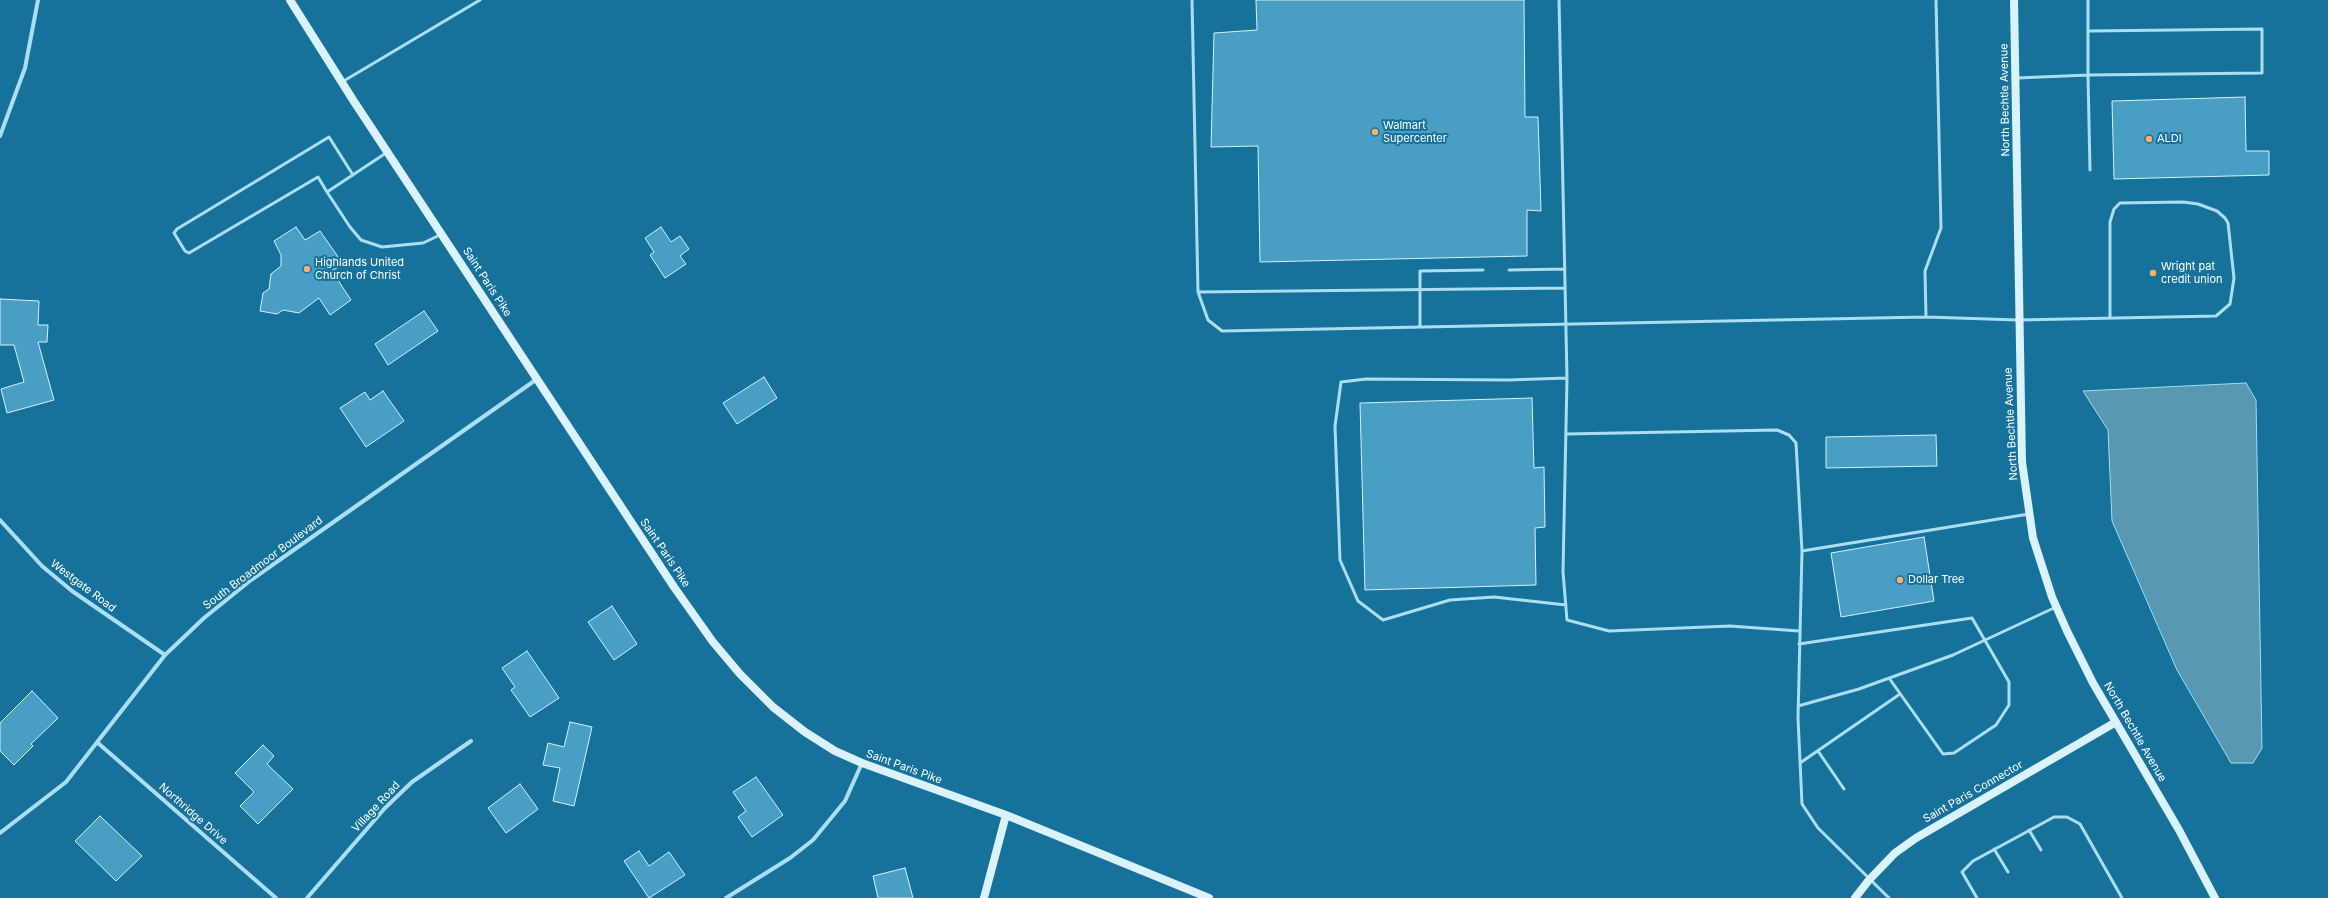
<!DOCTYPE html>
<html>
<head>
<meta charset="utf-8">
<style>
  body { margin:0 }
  canvas { display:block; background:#16729a }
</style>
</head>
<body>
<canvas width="2328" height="898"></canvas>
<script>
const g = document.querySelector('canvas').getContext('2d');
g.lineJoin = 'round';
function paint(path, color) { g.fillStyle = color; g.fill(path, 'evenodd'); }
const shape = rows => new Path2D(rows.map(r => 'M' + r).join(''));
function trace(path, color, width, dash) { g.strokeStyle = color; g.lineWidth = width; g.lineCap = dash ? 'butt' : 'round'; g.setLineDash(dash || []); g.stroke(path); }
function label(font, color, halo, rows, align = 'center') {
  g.font = font + ' Inter,sans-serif'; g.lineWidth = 4; g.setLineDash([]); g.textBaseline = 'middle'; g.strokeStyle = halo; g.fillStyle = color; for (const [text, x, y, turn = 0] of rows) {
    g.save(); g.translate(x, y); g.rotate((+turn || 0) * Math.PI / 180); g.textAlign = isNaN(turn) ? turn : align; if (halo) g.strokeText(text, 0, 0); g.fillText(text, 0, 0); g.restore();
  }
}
const water = shape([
  [2246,383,2256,400,2262,748,2253,763,2231,763,2177,670,2112,521,2108,430,2083,391,2246,383]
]);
const building = shape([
  [1256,0,1524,0,1525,117,1538,117,1541,211,1527,210,1527,256,1260,262,1258,146,1211,147,1214,33,1257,30,1256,0],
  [2245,97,2246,151,2269,151,2269,175,2114,179,2112,101,2245,97],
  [296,227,305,240,320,231,343,264,332,271,351,300,330,315,319,298,299,313,283,310,277,314,260,311,263,293,269,289,271,274,281,266,281,255,274,241,296,227],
  [661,227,671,242,680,236,689,249,680,256,686,264,665,278,650,255,654,252,645,238,661,227],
  [0,299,39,301,38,325,48,325,47,342,38,342,54,400,7,413,1,389,24,382,14,345,0,345,0,299],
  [424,311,438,331,388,365,375,344,424,311],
  [764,377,777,398,737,424,723,403,764,377],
  [383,391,404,421,366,447,340,408,365,392,370,400,383,391],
  [1532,398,1534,468,1544,467,1545,527,1535,528,1536,585,1365,590,1360,403,1532,398],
  [1936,435,1937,466,1826,468,1826,437,1936,435],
  [1924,537,1934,601,1841,617,1831,553,1924,537],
  [612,606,637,644,614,660,588,622,612,606],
  [527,651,559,698,530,717,511,690,515,687,502,668,527,651],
  [32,691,58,718,31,744,33,746,14,765,0,751,0,723,32,691],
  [570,722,592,727,574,806,553,801,560,768,543,765,548,743,564,747,570,722],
  [263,745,274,756,267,764,293,789,258,824,240,806,254,792,235,773,263,745],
  [756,777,783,815,752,837,738,817,746,811,733,792,756,777],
  [520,784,538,809,506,833,488,808,520,784],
  [100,816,142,856,116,881,75,841,100,816],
  [639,851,649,866,669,852,685,875,649,898,624,861,639,851],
  [905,868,913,898,878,898,873,876,905,868]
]);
const lane = shape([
  [1192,0,1198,292,1208,320,1222,331,1926,317,2018,320,2216,316,2230,304,2234,278,2228,223,2225,218,2217,211,2198,204,2183,202,2120,203,2114,209,2110,222,2110,318],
  [1559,0,1567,378,1563,572,1567,620,1609,631,1730,626,1799,631],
  [2089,31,2262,29,2262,73,2088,75,2090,170],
  [2017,78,2088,75,2088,0],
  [342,82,480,0],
  [386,153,327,192,350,227,361,240,382,247,423,243,440,235],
  [327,192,318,177,189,253,185,251,174,233,177,229,329,137,353,175],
  [1509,270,1565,269],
  [1198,292,1565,288],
  [1926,317,1925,271,1941,228,1936,0],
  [1420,327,1420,271,1483,270],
  [1566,434,1777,430,1789,435,1796,443,1802,551],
  [1566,605,1494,597,1450,600,1383,620,1358,601,1340,560,1335,426,1341,382,1366,379,1508,380,1567,378],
  [1799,644,1972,618,2009,682,2009,705,1996,725,1954,753,1943,754,1889,678],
  [1798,706,1859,689,1953,655,2056,607],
  [1818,751,1844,789],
  [1800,763,1900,694],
  [2029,830,2041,850],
  [1994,849,2008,872],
  [1889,898,1818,828,1802,804,1798,718,1802,551,2029,514],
  [1977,898,1962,872,1973,861,2054,817,2067,817,2080,824,2122,898]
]);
const street = shape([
  [0,136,25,68,38,0],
  [0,520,42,566,72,591,165,655],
  [98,743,276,898],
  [0,833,66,782,165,655,204,618,251,580,537,379],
  [307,898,385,808,412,782,471,741],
  [726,898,790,858,813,840,845,801,862,763]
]);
const secondary = shape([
  [290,0,353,100,674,587,713,642,740,674,773,707,805,732,835,751,862,763,1006,815,1209,898],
  [2014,0,2022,462,2033,538,2052,597,2067,631,2093,683,2179,830,2215,898],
  [984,898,1006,815],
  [1855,898,1869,880,1895,853,1916,838,2116,722]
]);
const markers = [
  [1375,132,4,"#ffaf6c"],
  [2149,139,4,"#ffaf6c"],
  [307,269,4,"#ffaf6c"],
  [2153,273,4,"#ffaf6c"],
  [1900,580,4,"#ffaf6c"]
];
const streetNames = [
  ["North Bechtle Avenue",2005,100,-91],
  ["Saint Paris Pike",487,282,57],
  ["North Bechtle Avenue",2011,424,-93],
  ["Saint Paris Pike",665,553,56],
  ["South Broadmoor Boulevard",263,563,-37],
  ["Westgate Road",83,586,37],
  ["North Bechtle Avenue",2135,732,60],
  ["Saint Paris Pike",904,767,20],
  ["Saint Paris Connector",1973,792,-30],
  ["Village Road",376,807,-47],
  ["Northridge Drive",193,814,41]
];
const poiNames = [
  ["Walmart",1383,126],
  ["Supercenter",1383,139],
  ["ALDI",2157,139],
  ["Highlands United",315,263],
  ["Church of Christ",315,276],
  ["Wright pat",2161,267],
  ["credit union",2161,280],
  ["Dollar Tree",1908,580]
];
paint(water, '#5a97b1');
trace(water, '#9eddf5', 1);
paint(building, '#489fc3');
trace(building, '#d3f1fc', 1);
trace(lane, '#abdef2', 3);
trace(street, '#abdef2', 4);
trace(secondary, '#daf2fc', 8);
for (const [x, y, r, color] of markers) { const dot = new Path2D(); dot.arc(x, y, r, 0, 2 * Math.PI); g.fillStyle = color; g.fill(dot); trace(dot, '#16729a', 1.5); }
label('11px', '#fff', '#16729a', streetNames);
label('11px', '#fff', '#16729a', poiNames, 'left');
</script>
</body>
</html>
